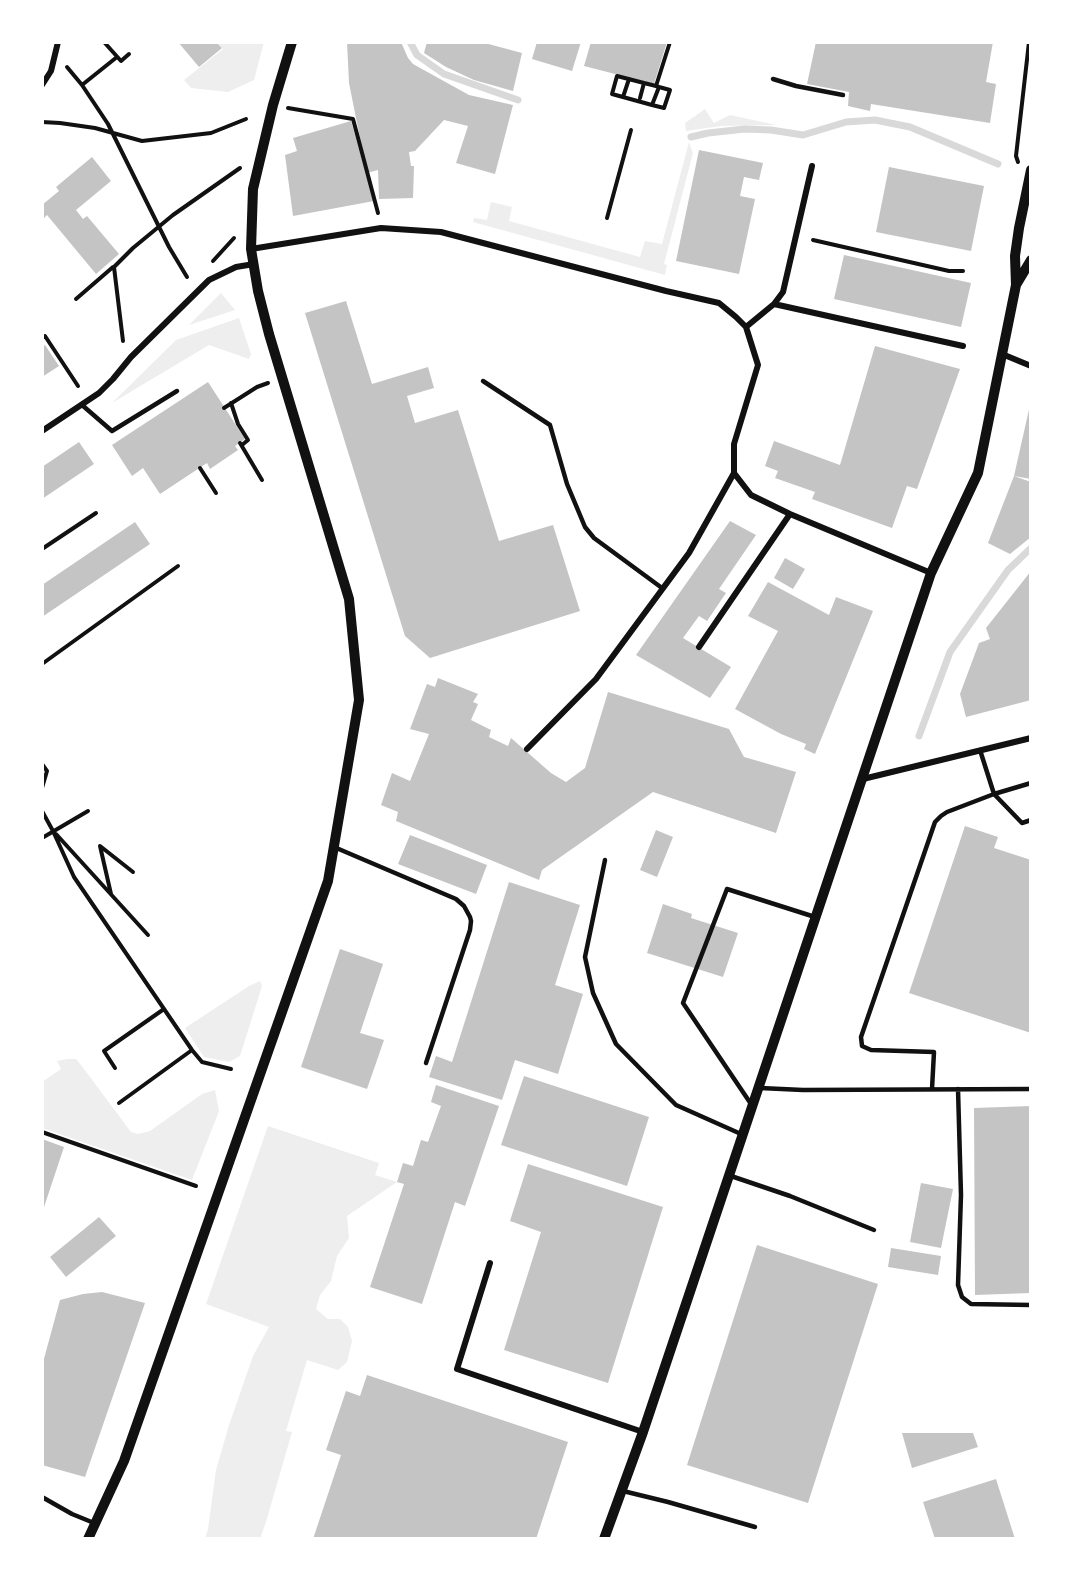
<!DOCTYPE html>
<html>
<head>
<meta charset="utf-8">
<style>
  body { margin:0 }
  #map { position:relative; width:1073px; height:1581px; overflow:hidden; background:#fff; font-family:"Titillium Web",sans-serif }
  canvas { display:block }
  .frame { position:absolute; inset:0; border:44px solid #fff; pointer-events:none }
</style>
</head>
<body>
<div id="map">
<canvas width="1073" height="1581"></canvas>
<div class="frame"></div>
</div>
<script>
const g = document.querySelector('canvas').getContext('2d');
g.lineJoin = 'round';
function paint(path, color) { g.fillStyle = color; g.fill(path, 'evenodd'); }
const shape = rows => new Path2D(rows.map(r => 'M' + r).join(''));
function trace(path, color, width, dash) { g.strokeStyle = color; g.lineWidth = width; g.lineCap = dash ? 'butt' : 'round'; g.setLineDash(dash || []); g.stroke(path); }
const green = shape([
  [217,42,264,42,254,80,228,92,191,88,184,80,223,49],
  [705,109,714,123,730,115,776,125,721,126,686,131,685,123],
  [689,142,693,153,664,264,667,265,665,275,473,222,474,218,487,220,491,202,512,207,509,221,640,257,645,241,662,244],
  [221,293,235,310,189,325],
  [239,318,251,354,249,359,209,345,112,403,176,340],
  [260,981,262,986,240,1056,229,1062,204,1057,185,1028,249,986],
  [67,1059,76,1059,81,1065,131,1132,138,1134,150,1131,202,1094,215,1090,219,1111,192,1180,42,1128,42,1082,61,1069,57,1061],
  [268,1126,379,1163,375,1175,397,1182,347,1216,349,1238,337,1256,331,1281,320,1295,316,1309,328,1319,340,1319,348,1327,352,1341,347,1362,338,1370,307,1360,286,1431,292,1432,266,1522,260,1539,205,1539,208,1529,216,1470,229,1425,253,1356,269,1327,206,1304]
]);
const stream = shape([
  [410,42,417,55,444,74,518,100],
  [691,137,708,133,745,129,771,130,803,135,846,122,875,120,910,127,998,164],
  [919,736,950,652,1008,570,1031,548]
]);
const building = shape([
  [178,42,216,42,222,48,199,67],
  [347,42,401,42,408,58,413,64,422,69,469,95,513,105,495,174,456,163,468,126,444,120,415,151,409,152,411,166,414,166,413,198,379,199,378,170,367,173,349,83],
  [427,42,481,42,522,53,513,91,474,80,446,67,424,53],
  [537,42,581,42,572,71,532,59],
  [591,42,667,42,654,84,584,66],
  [816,42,993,42,986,82,996,84,990,123,871,104,870,111,848,106,849,92,807,84],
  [351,121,374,201,293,216,285,155,297,151,293,138],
  [699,150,763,163,759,180,744,177,740,196,755,199,739,274,676,261],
  [92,157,111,181,76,210,83,219,87,216,119,254,96,274,47,215,42,220,42,205,59,191,56,187],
  [889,167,984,186,971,251,876,232],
  [844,255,971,283,961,327,834,299],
  [346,301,372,384,428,367,434,388,407,396,415,423,458,410,499,541,553,525,580,611,430,658,405,636,305,313],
  [45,345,59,366,42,377,42,347],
  [875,346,960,369,917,489,907,486,892,528,812,499,815,492,775,478,778,471,765,466,774,441,840,465],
  [208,382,245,439,235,446,238,450,210,469,207,463,160,494,143,468,132,476,112,445],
  [1030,405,1031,405,1031,479,1014,476],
  [79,442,94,464,42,499,42,467],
  [1014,476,1031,482,1031,537,1010,554,988,543],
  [730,521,756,535,719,589,726,593,707,621,699,616,683,638,731,667,710,698,636,655],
  [135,522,150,544,42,617,42,585],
  [785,558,805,569,793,589,774,578],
  [1031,571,1031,700,966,717,960,694,979,643,990,639,986,628],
  [768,582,829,615,836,597,873,611,815,754,804,749,806,744,781,734,735,709,778,631,748,616],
  [438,678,478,694,473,702,478,704,471,720,491,730,489,737,508,746,511,738,551,773,566,782,585,768,608,692,729,729,744,757,796,772,776,833,653,792,542,870,539,880,396,821,398,812,381,805,392,773,410,781,429,734,410,729,427,684,435,687],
  [965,826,998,837,994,848,1031,860,1031,1033,909,993],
  [656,830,673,837,657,877,640,870],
  [410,835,487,865,476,894,398,864],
  [509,882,580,905,555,985,583,994,558,1074,515,1060,502,1100,429,1077,436,1056,452,1062],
  [663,904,692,914,691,918,738,933,723,977,647,953],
  [340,949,383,964,360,1033,384,1040,367,1089,301,1067],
  [524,1076,649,1117,627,1186,501,1145],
  [436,1085,499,1106,465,1206,455,1202,422,1304,370,1287,404,1184,397,1182,403,1163,413,1166,421,1140,428,1142,441,1106,431,1102],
  [1031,1106,1031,1293,975,1295,974,1108],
  [42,1139,64,1147,42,1213],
  [528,1164,663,1207,608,1383,504,1350,541,1232,510,1221],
  [921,1183,953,1189,941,1248,910,1242],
  [99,1217,116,1236,66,1277,50,1257],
  [757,1245,878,1284,808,1503,687,1465],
  [891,1248,941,1256,938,1275,888,1267],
  [102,1292,145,1303,85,1477,42,1465,42,1366,60,1300,83,1294],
  [367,1375,568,1442,536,1539,313,1539,341,1455,326,1450,346,1391,360,1396],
  [902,1433,973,1433,978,1447,912,1468],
  [996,1479,1015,1539,935,1539,923,1502]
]);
const path = shape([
  [104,42,121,61,129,54],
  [67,67,82,85,117,57],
  [644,83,617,76,612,94,652,105],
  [82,85,108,124,169,247,187,277],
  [656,86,659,87,670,90,664,108,652,105,659,87],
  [623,97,629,79],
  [640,98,644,83,656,86,670,42],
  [288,108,353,119,378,213],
  [42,122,60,123,95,128,142,141,211,133,246,119],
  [1018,162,1016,156,1029,42],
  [607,218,631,130],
  [813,240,949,271,963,271],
  [213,261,234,238],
  [76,299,113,267],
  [42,338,45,336,78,386],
  [123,341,114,267,133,248,173,215,240,168],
  [231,403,238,424,248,440,242,445],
  [224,408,257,387,268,383],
  [240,443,262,480],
  [200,468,216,493],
  [42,549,96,513],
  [42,664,178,566],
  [42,764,47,771,42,788],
  [42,811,53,831,74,877,192,1050,202,1062,231,1069],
  [56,834,148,935],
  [42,838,88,811],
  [111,894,100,846,133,872],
  [115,1068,104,1051,164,1009],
  [119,1103,192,1050],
  [42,1132,196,1186]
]);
const service = shape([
  [773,79,796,86,843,95],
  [483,381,550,425,567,484,585,527,594,538,662,588],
  [82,405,112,431,177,391],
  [980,750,994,794,1031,783],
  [334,847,456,899,464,906,470,917,471,921,470,930,426,1063],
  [605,860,585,957,593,993,616,1044,676,1105,741,1134],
  [760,1088,803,1090,1031,1089],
  [932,1089,934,1052,871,1050,862,1046,861,1037,935,822,941,816,947,812,994,794,1022,823,1031,820],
  [958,1089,961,1195,958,1285,962,1297,971,1304,1031,1305],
  [751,1104,683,1003,727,889,815,917],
  [731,1176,790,1196,874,1230],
  [623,1491,668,1502,755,1527],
  [42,1497,72,1514,94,1523]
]);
const minor = shape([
  [42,85,51,71,58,42],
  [251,249,381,228,441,232,666,291,719,303,736,317,746,327,774,304,963,346],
  [774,304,783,292,812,166],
  [1002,354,1031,366],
  [42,431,99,393,113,379,131,357,209,280,236,267,254,264],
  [734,473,751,495,790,514,931,573],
  [699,647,790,514],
  [527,749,596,679,689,553,734,473,734,444,758,365,746,327],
  [863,779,1031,738],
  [490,1263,457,1369,643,1432]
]);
const tertiary = shape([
  [1016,285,1031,260],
  [88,1539,124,1461,328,881,359,700,349,599,269,334,258,291,251,249,253,189,273,105,292,42],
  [604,1539,643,1432,931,573,978,473,1016,285,1015,256,1019,228,1031,170]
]);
paint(green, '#eee');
trace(stream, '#d9d9d9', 7);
paint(building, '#c4c4c4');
trace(path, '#111', 4);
trace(service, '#111', 4.5);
trace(minor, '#111', 6);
trace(tertiary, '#111', 10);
</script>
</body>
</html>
